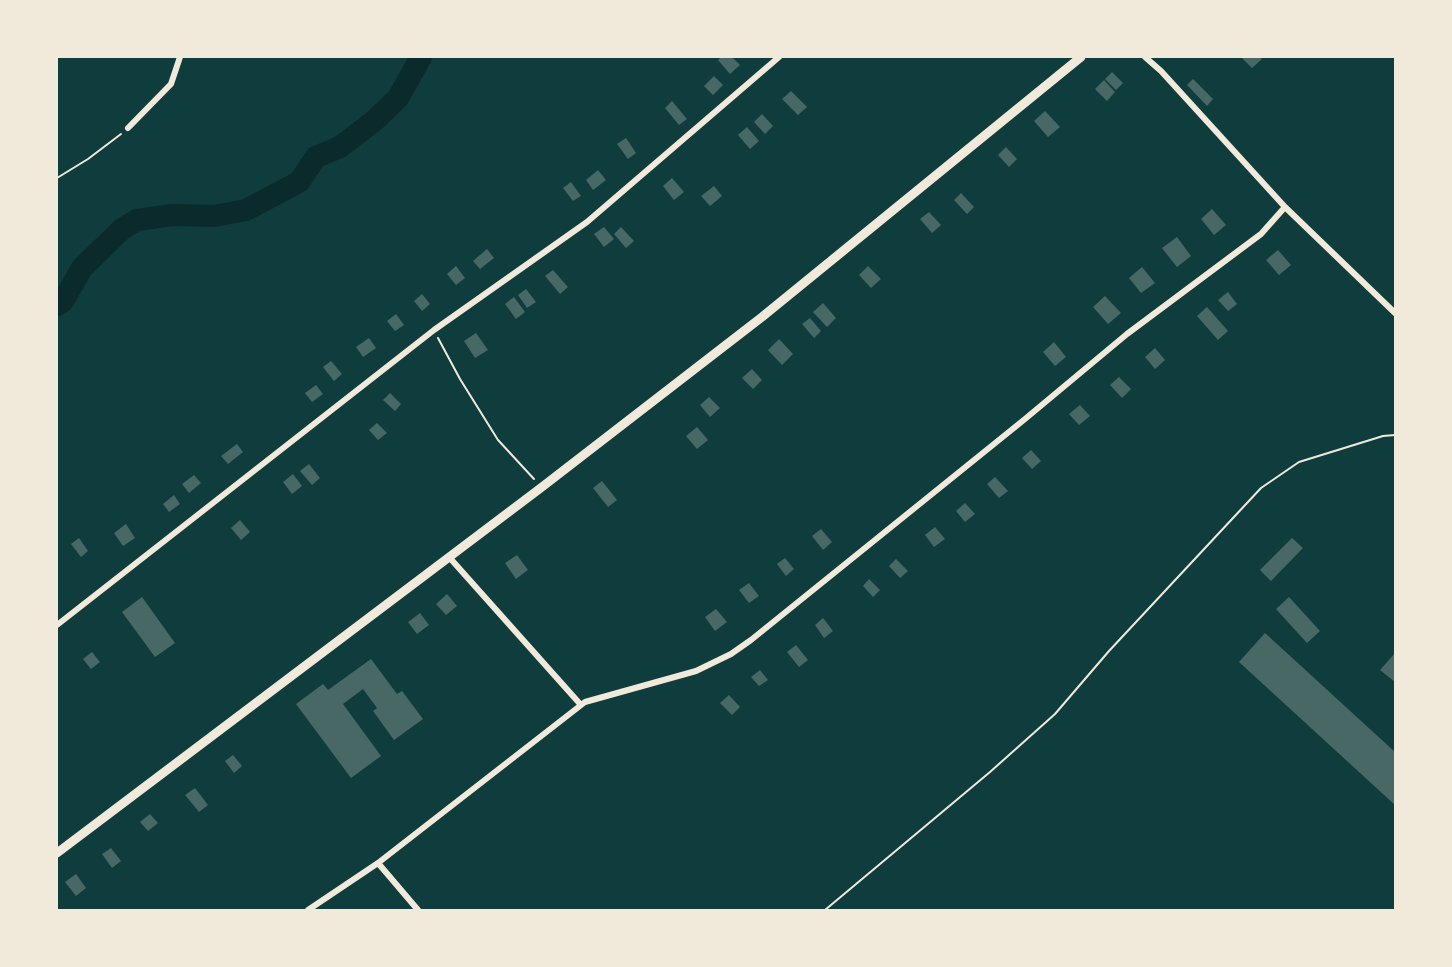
<!DOCTYPE html>
<html>
<head>
<meta charset="utf-8">
<style>
  body { margin:0 }
  #map { position:relative; width:1452px; height:967px; overflow:hidden; background:#0f3d3e; font-family:"Alegreya Sans",sans-serif }
  canvas { display:block }
  .frame { position:absolute; inset:0; border:58px solid #f1e9da; pointer-events:none }
</style>
</head>
<body>
<div id="map">
<canvas width="1452" height="967"></canvas>
<div class="frame"></div>
</div>
<script>
const g = document.querySelector('canvas').getContext('2d');
g.lineJoin = 'round';
const shape = rows => new Path2D(rows.map(r => 'M' + r).join(''));
function trace(path, color, width, dash) { g.strokeStyle = color; g.lineWidth = width; g.lineCap = dash ? 'butt' : 'round'; g.setLineDash(dash || []); g.stroke(path); }
function paint(path, color) { g.fillStyle = color; g.fill(path, 'evenodd'); }
const river = shape([
  [57,305,63,301,82,268,122,229,137,220,172,215,214,216,246,210,299,182,316,157,340,147,374,121,398,98,421,57]
]);
const building = shape([
  [721,57,732,57,740,65,730,74,718,60],
  [1241,57,1260,57,1262,59,1252,68],
  [1112,72,1123,83,1116,90,1105,79],
  [714,76,723,85,713,95,704,86],
  [1193,79,1213,99,1207,106,1187,85],
  [1104,80,1115,92,1107,101,1095,89],
  [791,91,807,107,798,115,782,99],
  [672,101,687,119,679,125,665,108],
  [1045,111,1060,127,1048,137,1034,121],
  [762,114,773,126,765,134,754,122],
  [747,127,759,141,750,149,738,135],
  [626,138,636,153,628,159,617,144],
  [1006,147,1017,159,1009,167,998,155],
  [598,170,606,180,593,190,586,180],
  [672,178,684,192,674,200,663,186],
  [571,182,581,196,573,201,563,188],
  [714,186,722,196,710,206,701,196],
  [961,193,974,207,967,214,954,200],
  [1212,209,1226,225,1214,235,1201,219],
  [929,212,941,225,932,233,920,219],
  [604,227,614,239,604,247,594,234],
  [621,227,634,241,626,248,614,234],
  [1177,237,1191,256,1177,267,1162,248],
  [487,249,494,258,480,269,473,261],
  [1278,250,1291,265,1279,275,1266,260],
  [456,266,465,278,456,285,447,274],
  [868,266,881,279,871,288,859,275],
  [1142,267,1155,283,1141,293,1129,278],
  [553,270,568,287,560,294,545,276],
  [526,289,536,302,527,308,518,295],
  [1228,292,1237,304,1228,311,1218,300],
  [422,294,430,304,422,311,414,301],
  [1105,296,1121,313,1108,324,1093,307],
  [514,297,525,312,516,319,505,304],
  [823,303,836,318,827,327,813,312],
  [1207,307,1228,331,1218,340,1197,316],
  [396,314,404,325,395,331,387,321],
  [810,318,821,331,814,338,802,324],
  [476,333,488,350,475,358,464,341],
  [369,338,376,348,363,357,356,347],
  [779,339,793,354,782,365,768,350],
  [1054,342,1066,357,1055,366,1043,352],
  [1155,348,1165,360,1155,369,1145,357],
  [331,361,342,374,334,381,323,367],
  [752,369,762,380,753,389,742,378],
  [1119,377,1131,389,1122,398,1110,385],
  [316,385,323,394,312,402,305,393],
  [390,393,401,404,395,411,383,400],
  [709,397,720,408,710,417,700,405],
  [1080,405,1090,416,1079,425,1069,414],
  [377,423,387,433,378,440,369,430],
  [697,427,708,440,697,449,686,436],
  [237,444,243,452,228,464,221,456],
  [1031,450,1041,461,1032,469,1022,458],
  [309,464,320,478,312,485,300,471],
  [293,474,302,486,292,494,283,482],
  [194,475,201,483,189,493,182,484],
  [995,477,1008,491,999,498,987,484],
  [602,481,617,500,608,507,593,488],
  [174,495,180,504,169,512,163,504],
  [965,503,975,514,965,522,956,511],
  [240,520,250,532,241,540,231,528],
  [126,524,135,538,123,546,114,533],
  [935,527,945,539,934,547,925,535],
  [821,529,832,542,823,550,812,536],
  [79,538,88,551,81,557,71,544],
  [1292,538,1303,548,1271,581,1260,570],
  [517,555,528,570,516,579,505,563],
  [785,558,794,569,786,576,777,564],
  [896,559,908,571,900,578,889,566],
  [869,579,880,590,873,597,863,586],
  [749,583,759,596,749,603,739,590],
  [447,594,457,606,446,615,436,604],
  [142,597,175,643,155,657,122,612],
  [1289,597,1320,631,1307,643,1276,609],
  [716,609,727,622,715,631,705,617],
  [420,613,429,625,417,634,408,622],
  [823,618,833,631,824,638,815,625],
  [1265,633,1395,752,1395,805,1239,662],
  [796,645,808,660,799,667,787,652],
  [92,652,100,662,91,669,83,659],
  [1395,653,1395,682,1380,670],
  [371,659,397,694,402,691,423,719,394,740,373,711,377,708,363,689,343,704,381,756,351,778,296,704,323,684,328,690],
  [760,670,768,680,759,686,751,677],
  [729,695,740,707,732,715,720,703],
  [233,755,242,766,234,773,225,761],
  [195,788,208,805,199,812,185,795],
  [150,814,158,823,148,831,140,822],
  [111,848,121,861,112,868,102,854],
  [76,874,86,888,76,896,65,882]
]);
const path = shape([
  [57,178,88,159,121,134],
  [438,338,460,379,498,440,534,479],
  [825,910,990,772,1055,714,1109,651,1261,488,1299,462,1383,436,1395,435]
]);
const minor = shape([
  [1145,57,1161,71,1285,207,1395,313],
  [128,128,171,84,180,57],
  [449,557,581,705],
  [57,625,434,330,587,222,779,57],
  [378,863,418,910],
  [308,910,378,863,585,702,696,671,731,654,751,640,1025,419,1127,334,1261,234,1285,207]
]);
const secondary = shape([
  [57,853,542,487,762,317,1081,57]
]);
trace(river, '#0a2a2b', 22);
paint(building, '#486865');
trace(path, '#f1e9da', 2);
trace(minor, '#f1e9da', 6);
trace(secondary, '#f1e9da', 9);
</script>
</body>
</html>
